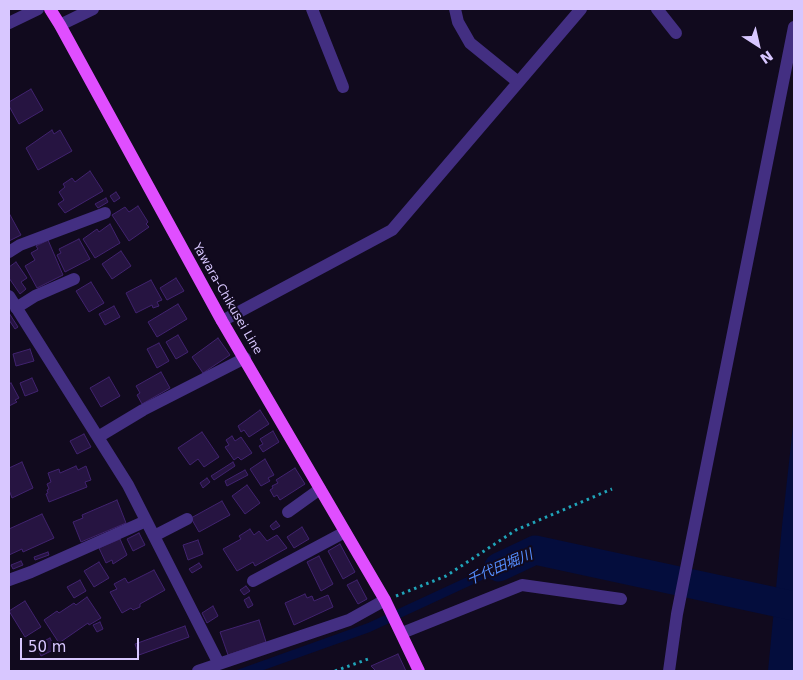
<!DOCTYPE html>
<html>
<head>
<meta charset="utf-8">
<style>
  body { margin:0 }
  #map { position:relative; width:803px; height:680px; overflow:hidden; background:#110a1e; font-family:"DejaVu Sans",sans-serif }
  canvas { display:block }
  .frame { position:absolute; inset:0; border:10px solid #d8c7ff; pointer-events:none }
  .north { position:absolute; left:733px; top:20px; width:50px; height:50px; -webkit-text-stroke:4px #110a1e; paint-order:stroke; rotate:145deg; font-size:14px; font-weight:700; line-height:20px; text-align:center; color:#d8c7ff }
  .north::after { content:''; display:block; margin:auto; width:18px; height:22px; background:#d8c7ff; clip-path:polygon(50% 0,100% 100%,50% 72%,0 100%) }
  .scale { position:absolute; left:20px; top:638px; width:119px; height:22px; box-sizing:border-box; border:2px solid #d8c7ff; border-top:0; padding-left:6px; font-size:15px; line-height:18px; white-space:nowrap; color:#d8c7ff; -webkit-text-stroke:4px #110a1e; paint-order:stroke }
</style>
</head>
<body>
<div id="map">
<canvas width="803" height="680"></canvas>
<div class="frame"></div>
<div class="north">N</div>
<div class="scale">50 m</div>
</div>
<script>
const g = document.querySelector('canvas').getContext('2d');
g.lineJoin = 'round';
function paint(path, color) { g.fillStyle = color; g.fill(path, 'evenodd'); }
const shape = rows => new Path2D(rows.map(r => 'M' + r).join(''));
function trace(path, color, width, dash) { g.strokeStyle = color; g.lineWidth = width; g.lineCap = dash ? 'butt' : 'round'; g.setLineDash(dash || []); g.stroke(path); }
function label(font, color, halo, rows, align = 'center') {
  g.font = font + ' "DejaVu Sans","Noto Sans JP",sans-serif'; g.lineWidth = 4; g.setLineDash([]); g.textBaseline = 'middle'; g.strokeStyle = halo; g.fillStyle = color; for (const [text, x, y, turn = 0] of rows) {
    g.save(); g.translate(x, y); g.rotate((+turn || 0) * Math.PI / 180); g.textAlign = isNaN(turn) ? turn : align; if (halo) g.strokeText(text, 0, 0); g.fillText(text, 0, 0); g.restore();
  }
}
const water = shape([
  [794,417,794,671,768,671,782,526],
  [534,546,536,555,370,632,261,671,234,671,368,623]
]);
const river = shape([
  [499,567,535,550,794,606]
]);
const building = shape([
  [31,89,43,110,19,124,9,106,9,102,31,89],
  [52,130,54,134,60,130,72,151,38,170,26,148,52,130],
  [90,171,103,191,65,213,58,204,64,200,59,192,65,187,63,184,72,178,75,182,90,171],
  [116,192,120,198,114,202,110,196,116,192],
  [106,198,108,202,98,208,95,204,106,198],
  [138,206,148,222,146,224,149,227,129,241,112,215,125,207,129,212,138,206],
  [9,213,21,235,9,241,9,213],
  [110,224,120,243,95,258,83,239,97,229,99,232,110,224],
  [79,239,90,259,65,272,57,255,61,253,59,249,79,239],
  [48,240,63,275,37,288,25,266,35,260,31,253,38,249,36,246,48,240],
  [121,251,131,266,112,279,102,264,121,251],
  [16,262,27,278,21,282,26,289,20,294,9,278,9,267,16,262],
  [176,278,184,291,167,300,160,288,176,278],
  [151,280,162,300,157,302,159,306,153,308,152,305,136,313,126,293,151,280],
  [91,282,104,303,89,312,76,291,91,282],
  [178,304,187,319,157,337,148,322,178,304],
  [114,306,120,317,105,325,99,314,114,306],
  [9,313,18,327,15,329,9,320,9,313],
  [178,335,188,352,176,359,166,342,178,335],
  [218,338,230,355,203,373,192,357,218,338],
  [159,343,169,361,157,368,147,349,159,343],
  [30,349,34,361,16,366,13,354,30,349],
  [161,372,170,388,142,404,137,395,140,393,136,386,161,372],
  [109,377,120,396,101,407,90,388,109,377],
  [32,378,38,391,25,396,20,383,32,378],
  [11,383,19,398,15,400,17,402,9,406,9,384,11,383],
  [260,410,269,424,249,437,244,430,241,432,238,426,260,410],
  [273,431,279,442,263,452,259,446,263,444,260,439,273,431],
  [202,432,219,457,204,467,198,459,190,465,178,448,202,432],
  [84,434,91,447,77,454,70,441,84,434],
  [232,436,235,441,241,437,252,453,241,460,238,457,234,460,225,447,229,445,226,440,232,436],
  [265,459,274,475,268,478,270,481,261,486,250,469,265,459],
  [22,462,33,488,12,498,9,490,9,468,22,462],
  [233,462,235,466,214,480,211,476,233,462],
  [76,466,78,470,86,466,91,480,85,482,87,487,49,502,46,494,48,493,47,490,49,489,47,484,51,482,48,473,59,469,60,473,76,466],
  [295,468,305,484,280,500,277,495,274,497,270,490,273,488,272,486,278,483,276,480,295,468],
  [245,470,248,475,227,486,225,481,245,470],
  [207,478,210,482,203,488,200,483,207,478],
  [247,485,260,503,245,514,232,496,247,485],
  [117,500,126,523,81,542,73,522,83,518,82,515,117,500],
  [222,501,230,515,199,532,191,518,222,501],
  [42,514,54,538,23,552,22,549,9,555,9,529,42,514],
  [276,521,280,526,273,530,270,526,276,521],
  [302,527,309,539,294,548,287,537,302,527],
  [250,529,254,535,259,531,267,541,277,535,287,548,255,566,253,562,237,571,223,549,241,539,239,536,250,529],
  [139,533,145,545,133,551,127,539,139,533],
  [120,539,127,555,113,564,112,560,106,563,99,548,120,539],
  [198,540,203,554,188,560,183,545,198,540],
  [340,544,355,572,343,579,328,551,340,544],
  [48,552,49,555,35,560,34,557,48,552],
  [319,556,333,584,321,591,307,562,319,556],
  [21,561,23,565,13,569,11,565,21,561],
  [99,562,109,578,94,587,84,571,99,562],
  [199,563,202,567,192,573,189,569,199,563],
  [154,570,165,590,140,604,140,607,133,610,131,608,122,613,110,592,117,589,114,584,125,578,128,583,154,570],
  [80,580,86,591,74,598,67,587,80,580],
  [357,580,367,599,358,604,347,585,357,580],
  [246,586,250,591,244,595,240,590,246,586],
  [305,594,307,598,312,596,314,601,328,595,333,607,294,625,285,603,305,594],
  [87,597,101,618,89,625,88,623,59,643,44,620,57,611,59,613,74,603,76,605,87,597],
  [249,597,253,605,248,608,244,600,249,597],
  [25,601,41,627,25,637,9,611,25,601],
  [213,606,218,616,207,623,202,613,213,606],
  [259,620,266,642,228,655,220,632,259,620],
  [100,622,103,629,97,632,93,625,100,622],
  [185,626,189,637,139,655,135,644,185,626],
  [50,638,55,649,41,656,36,645,50,638],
  [398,654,406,671,376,671,371,666,398,654]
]);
const path = shape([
  [396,596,446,576,516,530,612,489],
  [335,671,371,658]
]);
const minor = shape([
  [312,9,343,87],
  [455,9,458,22,470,43,518,82],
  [657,9,676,33],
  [9,23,38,9],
  [60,25,93,9],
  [9,252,20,245,105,213],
  [9,296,128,485,219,664],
  [16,308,35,296,74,279],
  [222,321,392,230,581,9],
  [98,437,143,410,245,358],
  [288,512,320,489],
  [154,536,187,519],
  [9,580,31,572,146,521],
  [253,581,345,532],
  [402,633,522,585,621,599],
  [198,671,349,620,385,600],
  [669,671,677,614,794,27]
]);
const major = shape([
  [50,9,60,25,222,321,385,600,419,671]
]);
const streetNames = [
  ["Yawara-Chikusei Line",227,299,60]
];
const waterNames = [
  ["千代田堀川",500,568,-23]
];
paint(water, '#040d3d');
trace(river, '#040d3d', 29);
paint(building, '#261441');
trace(building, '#41236f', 1);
trace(path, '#20a4b9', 3, [2.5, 4]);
trace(minor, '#432f82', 12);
trace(major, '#e04eff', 12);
label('12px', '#d8c7ff', '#110a1e', streetNames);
label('italic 14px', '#558eff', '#110a1e', waterNames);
</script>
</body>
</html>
